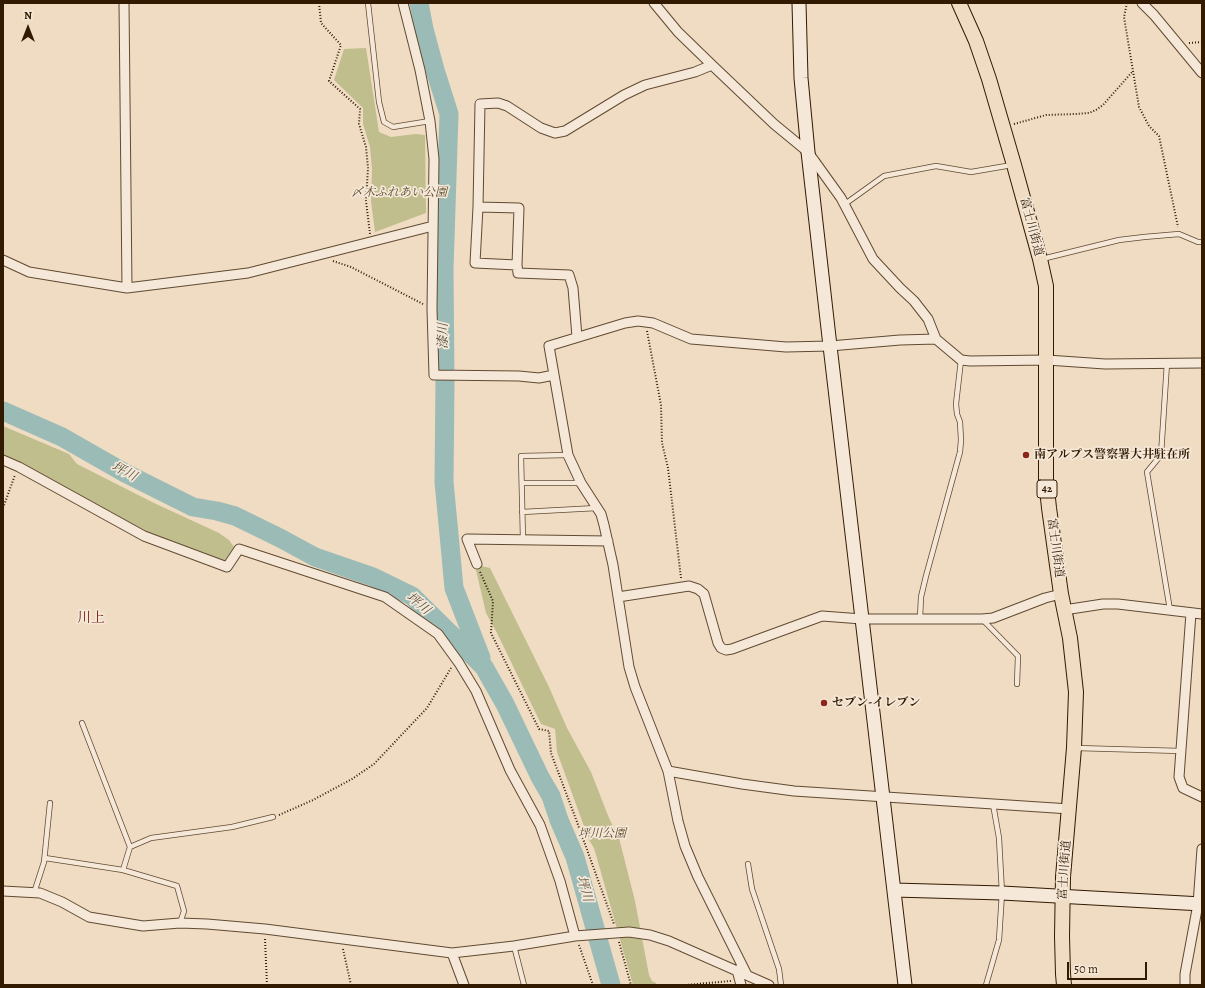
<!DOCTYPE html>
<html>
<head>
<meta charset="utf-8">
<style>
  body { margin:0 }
  #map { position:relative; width:1205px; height:988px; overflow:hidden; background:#efdcc3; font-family:Alegreya,serif }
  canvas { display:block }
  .frame { position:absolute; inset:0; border:4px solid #321a00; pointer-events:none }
  .north { position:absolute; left:8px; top:8px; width:40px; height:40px; -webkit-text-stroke:3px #f5e8d8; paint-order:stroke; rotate:0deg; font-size:11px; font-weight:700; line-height:16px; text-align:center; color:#321a00 }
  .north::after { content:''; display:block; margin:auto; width:14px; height:18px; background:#321a00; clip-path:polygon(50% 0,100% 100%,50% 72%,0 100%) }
  .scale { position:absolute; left:1067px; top:962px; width:80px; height:18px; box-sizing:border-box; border:2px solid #321a00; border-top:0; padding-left:5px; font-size:12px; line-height:14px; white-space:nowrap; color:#321a00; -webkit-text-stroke:3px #f5e8d8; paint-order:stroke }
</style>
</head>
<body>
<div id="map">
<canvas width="1205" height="988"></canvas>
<div class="frame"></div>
<div class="north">N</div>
<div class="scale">50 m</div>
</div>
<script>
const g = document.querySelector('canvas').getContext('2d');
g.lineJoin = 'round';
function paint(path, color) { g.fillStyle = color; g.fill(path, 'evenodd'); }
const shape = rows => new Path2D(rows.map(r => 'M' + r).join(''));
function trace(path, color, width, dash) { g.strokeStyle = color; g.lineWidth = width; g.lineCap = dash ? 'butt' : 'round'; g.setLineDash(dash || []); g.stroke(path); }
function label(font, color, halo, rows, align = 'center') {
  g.font = font + ' Alegreya,"Noto Serif JP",serif'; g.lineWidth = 3.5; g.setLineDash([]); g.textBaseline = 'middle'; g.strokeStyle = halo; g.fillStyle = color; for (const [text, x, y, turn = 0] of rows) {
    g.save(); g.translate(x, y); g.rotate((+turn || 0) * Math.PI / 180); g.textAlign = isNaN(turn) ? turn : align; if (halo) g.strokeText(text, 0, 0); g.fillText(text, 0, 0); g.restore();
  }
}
const green = shape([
  [366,48,379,132,391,137,415,134,425,135,426,213,375,232,371,201,372,169,370,147,363,124,363,108,334,80,344,49],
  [3,426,69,454,77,464,154,503,219,533,229,540,234,547,223,563,144,534,3,457],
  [481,566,490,568,549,687,567,728,591,772,609,818,619,838,635,901,649,975,652,981,656,983,656,985,633,985,594,848,589,840,557,752,555,729,541,724,497,633,486,613,476,570]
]);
const river = shape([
  [419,3,424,29,435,70,449,114,444,270,445,381,444,482,450,545,454,588,481,658],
  [3,411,62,437,125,473,193,507,217,511,235,516,280,538,315,557,373,577,412,596,484,667,505,704,540,777,551,796,559,820,575,857,611,985]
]);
const path = shape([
  [319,3,321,23,341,45,329,81,360,109,359,124,366,147,368,168,366,201,370,234],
  [1127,3,1124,17,1139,107,1149,126,1159,136,1178,227],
  [1189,43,1202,42],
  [1014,124,1046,115,1076,114,1089,113,1096,110,1103,105,1133,71],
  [333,261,351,267,423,304],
  [647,331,661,405,662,443,668,468,681,578],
  [3,508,15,475],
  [480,572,493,601,491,633,539,729,549,731,551,753,577,822,614,924],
  [279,815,313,800,352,779,374,764,427,708,451,668],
  [265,939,267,985],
  [619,942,631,985],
  [579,945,593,985],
  [343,949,351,985],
  [685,985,731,981]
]);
const lane = shape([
  [368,3,379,102,384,122,393,127,430,121],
  [845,204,884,176,936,166,971,172,1012,165],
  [1042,259,1119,240,1144,237,1179,234,1198,242,1202,242],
  [1167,363,1161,455,1147,472,1170,610],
  [522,483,581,483],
  [522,512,597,508],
  [523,540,521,456,568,455],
  [920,618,921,597,926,576,960,452,961,440,960,422,957,414,956,404,961,360],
  [982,619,1018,656,1017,684],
  [82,723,130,847],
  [1076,748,1181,751],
  [45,858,123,870,177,886,184,911,180,923],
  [748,864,752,889,779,969,781,985],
  [123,870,130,847,151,838,232,827,273,817],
  [34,893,44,862,50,803],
  [514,946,524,985],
  [986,985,999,940,1002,893,999,838,993,804]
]);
const street = shape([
  [124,3,127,288],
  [403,3,420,70,430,121,434,159,432,309,434,375,519,376,539,378,554,375],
  [654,3,678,32,712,65,774,124,808,152,841,198,873,259,900,288,914,301,928,319,936,339],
  [1142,3,1154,15,1202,73],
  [478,207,475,263,517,265,518,273,569,275,573,288,577,337],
  [3,260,29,272,127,288,248,273,433,226],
  [517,265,519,208,478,207,480,104,498,103,507,106,541,128,555,133,565,131,624,95,645,85,695,72,712,65],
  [3,460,19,467,144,536,227,567,239,549,385,597,438,634,459,663,476,691,510,770,540,825,560,881,575,936],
  [477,564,467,539,608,541],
  [618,597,689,586,698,589,704,594,718,643,721,648,726,650,732,649,822,616,862,619,982,619,993,618,1045,598,1061,594],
  [1064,610,1103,604,1118,604,1202,614],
  [1191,613,1179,777,1183,788,1202,797],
  [668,771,742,784,794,791,1070,809],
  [3,891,40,893,62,902,89,917,143,926,180,923,207,924,265,929,452,953,514,946,575,936,629,932,650,935,669,941,769,985],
  [452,953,464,985],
  [737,970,741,985],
  [747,975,698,877,685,846,678,821,668,771,635,687,629,667,613,565,604,525,601,514,581,483,568,455,549,346,625,323,638,321,653,323,691,339,786,347,830,346,900,340,936,339,961,360,970,361,1047,360,1105,364,1202,363],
  [1185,985,1185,974,1198,904,1202,849]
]);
const secondary = shape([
  [799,3,801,78,808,152,830,346,905,985],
  [894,890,1002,893,1202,904]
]);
const primary = shape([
  [959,3,976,41,989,79,1014,165,1040,259,1046,286,1046,479,1049,508,1061,594,1070,638,1076,692,1074,748,1063,877,1062,936,1063,974,1064,985]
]);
const markers = [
  [1026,455,4,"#8f2418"],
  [824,703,4,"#8f2418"]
];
const shields = [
  [1047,489,20]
];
const shieldNames = [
  ["42",1047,489]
];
const parkNames = [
  ["〆木ふれあい公園",399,193],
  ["坪川公園",602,834]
];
const streetNames = [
  ["富士川街道",1031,227,75],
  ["富士川街道",1055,548,82],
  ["富士川街道",1065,870,-86]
];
const poiNames = [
  ["南アルプス警察署大井駐在所",1034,455],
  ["セブン-イレブン",832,703]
];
const waterNames = [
  ["漆川",444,336,-90],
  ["坪川",124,472,28],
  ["坪川",418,604,40],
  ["坪川",584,889,75]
];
const quarterNames = [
  ["川上",91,619]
];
paint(green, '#c1be8e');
trace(river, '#9abbb6', 19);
trace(lane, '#614a31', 6);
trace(street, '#614a31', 11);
trace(secondary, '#321a00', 15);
trace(primary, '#321a00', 16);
trace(path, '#321a00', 2, [1, 2]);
trace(lane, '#f5e8d8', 4.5);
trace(street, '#f5e8d8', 9);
trace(secondary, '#f5e8d8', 13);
trace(primary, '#efdcc3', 14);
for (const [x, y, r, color] of markers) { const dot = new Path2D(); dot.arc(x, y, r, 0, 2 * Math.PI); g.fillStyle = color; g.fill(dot); trace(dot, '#f5e8d8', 1.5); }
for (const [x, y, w] of shields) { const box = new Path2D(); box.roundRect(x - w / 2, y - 9, w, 18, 3); g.fillStyle = '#f5e8d8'; g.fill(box); trace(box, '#321a00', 1); }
label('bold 11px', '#321a00', null, shieldNames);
label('italic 12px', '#5d4b2b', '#f5e8d8', parkNames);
label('12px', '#321a00', '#f5e8d8', streetNames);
label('bold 12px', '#321a00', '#f5e8d8', poiNames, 'left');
label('italic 13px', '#565240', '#f5e8d8', waterNames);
label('14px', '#7a1f14', '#f5e8d8', quarterNames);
</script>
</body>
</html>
